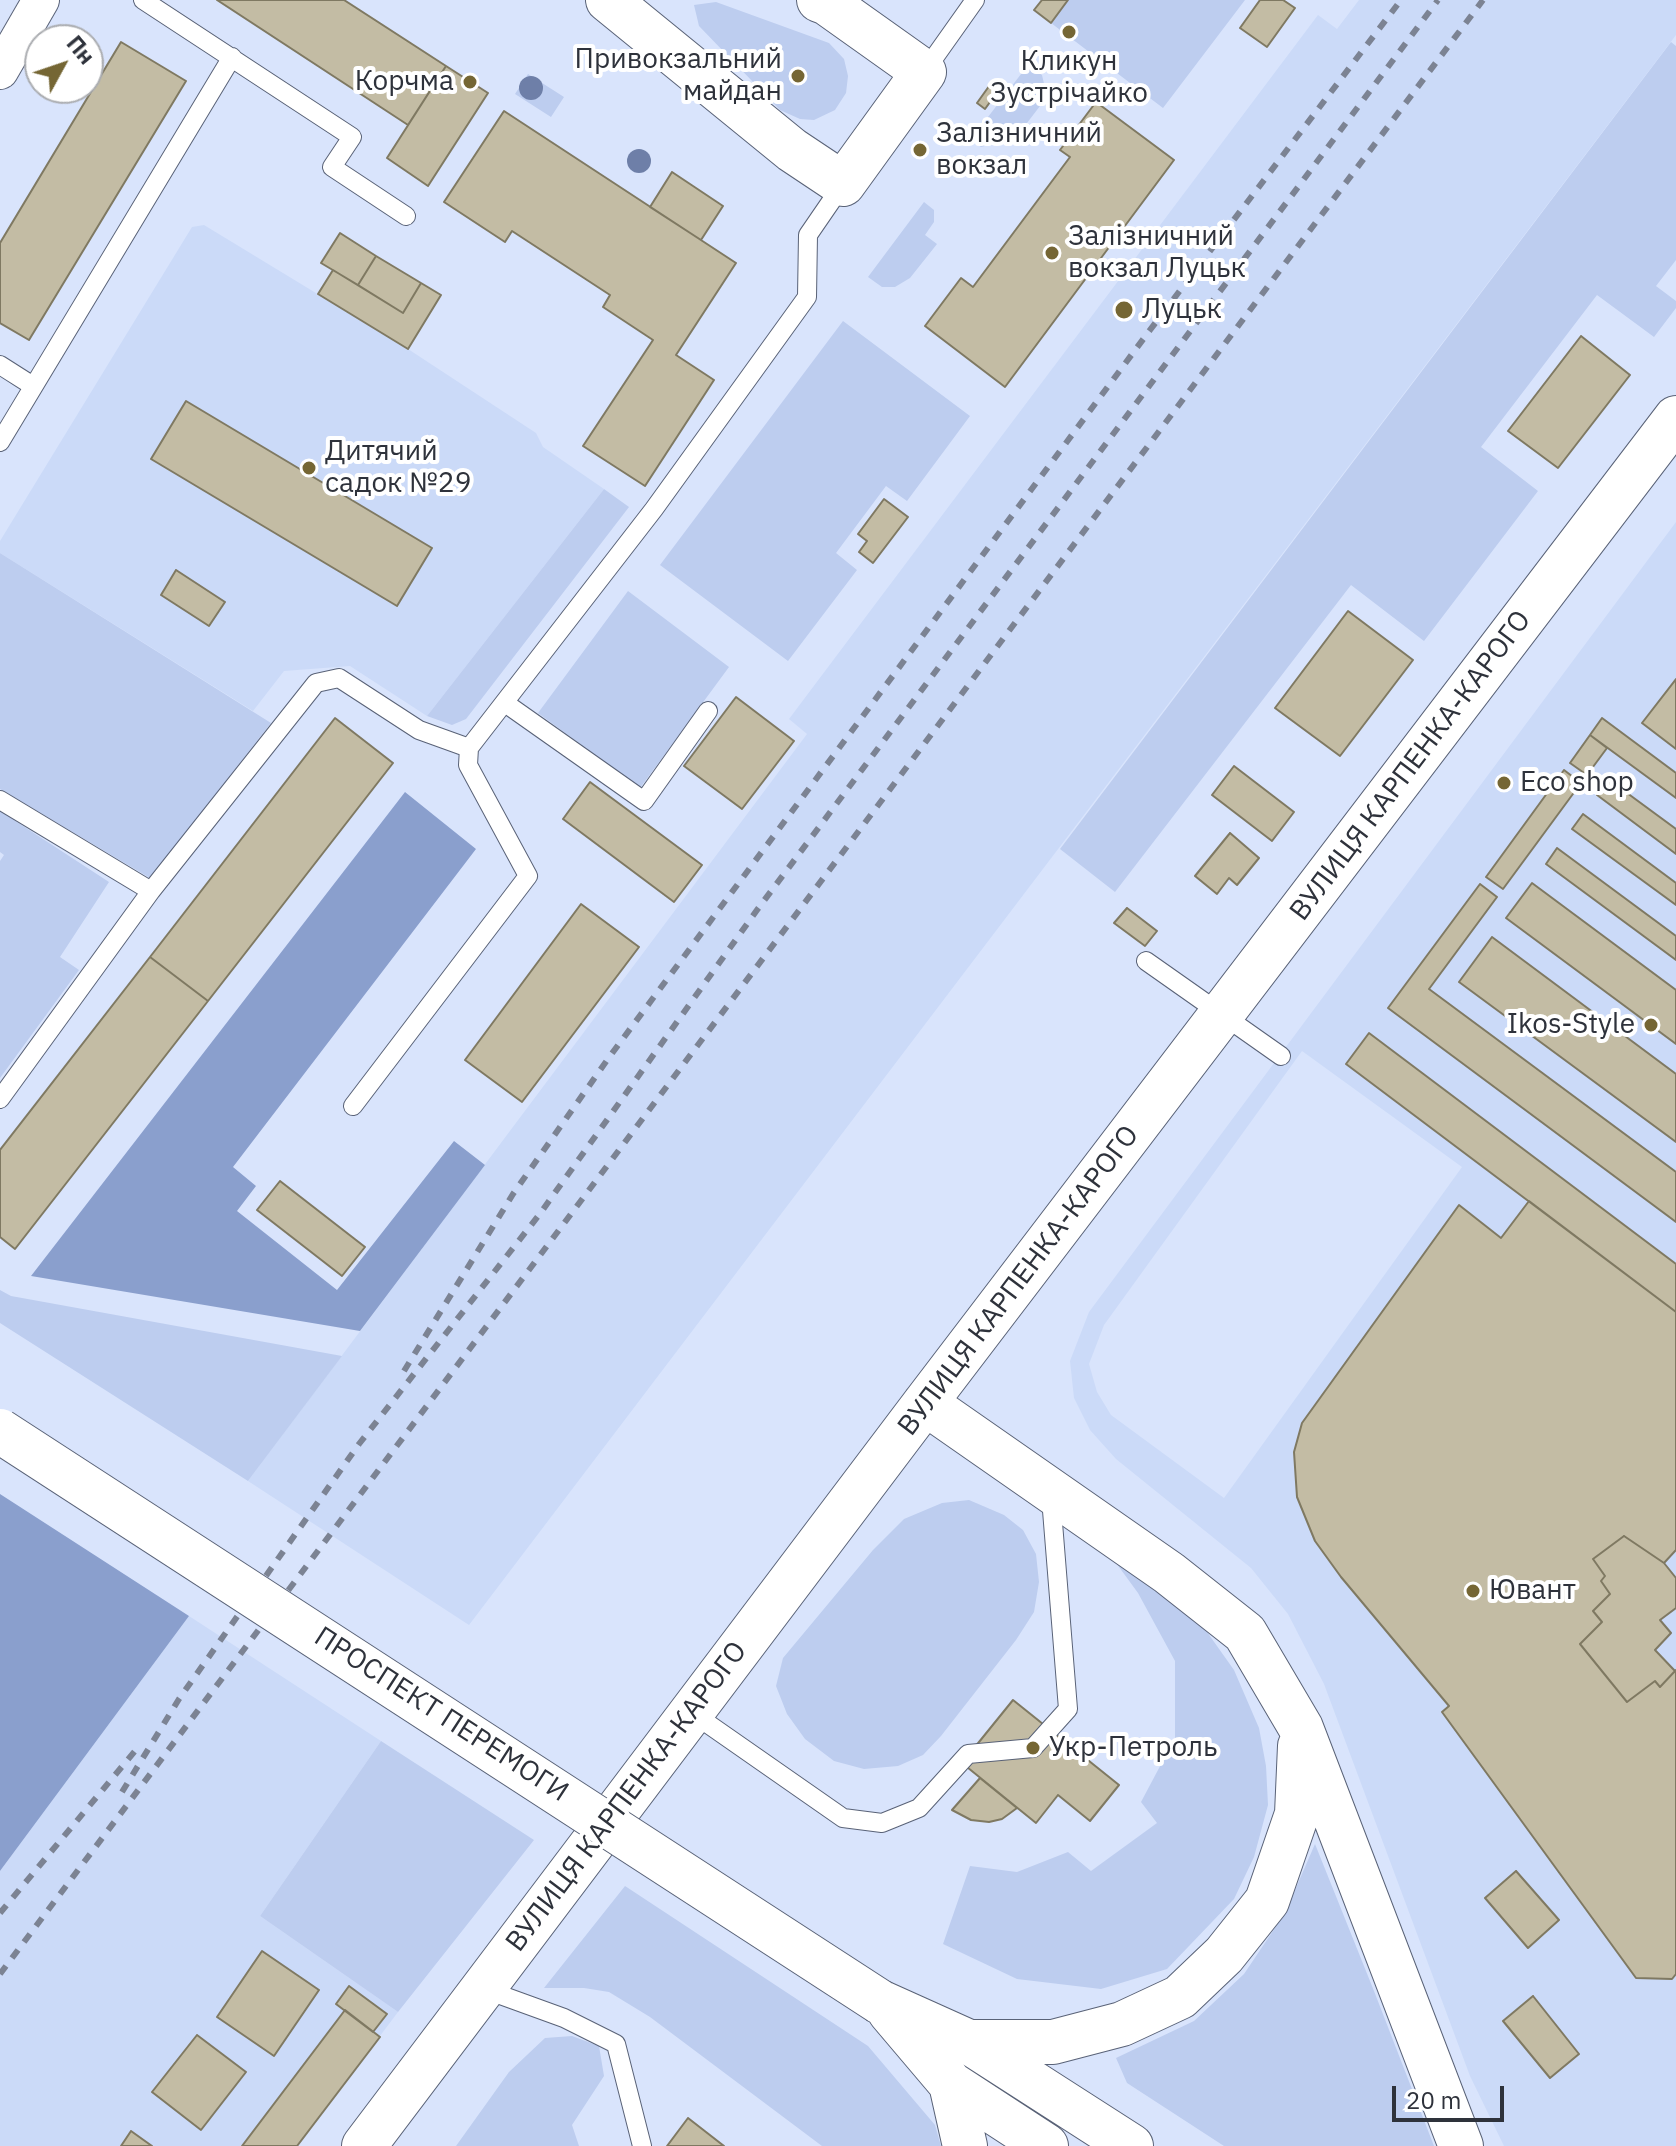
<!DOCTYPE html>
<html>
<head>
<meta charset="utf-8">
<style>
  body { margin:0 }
  #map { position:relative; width:1676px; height:2146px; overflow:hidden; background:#d9e4fc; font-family:"IBM Plex Sans",sans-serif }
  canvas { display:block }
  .north { position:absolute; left:24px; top:24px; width:80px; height:80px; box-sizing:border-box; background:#fff; border:2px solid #abadb1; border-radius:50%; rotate:50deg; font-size:22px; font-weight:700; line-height:32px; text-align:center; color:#2e323b }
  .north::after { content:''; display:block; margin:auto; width:28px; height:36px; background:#756634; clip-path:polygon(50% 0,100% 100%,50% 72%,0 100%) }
  .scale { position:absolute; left:1392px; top:2086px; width:112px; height:36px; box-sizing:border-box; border:4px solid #2e323b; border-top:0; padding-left:10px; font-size:24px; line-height:28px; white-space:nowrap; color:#2e323b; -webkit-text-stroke:6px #fff; paint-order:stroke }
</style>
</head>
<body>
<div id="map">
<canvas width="1676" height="2146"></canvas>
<div class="north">Пн</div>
<div class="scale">20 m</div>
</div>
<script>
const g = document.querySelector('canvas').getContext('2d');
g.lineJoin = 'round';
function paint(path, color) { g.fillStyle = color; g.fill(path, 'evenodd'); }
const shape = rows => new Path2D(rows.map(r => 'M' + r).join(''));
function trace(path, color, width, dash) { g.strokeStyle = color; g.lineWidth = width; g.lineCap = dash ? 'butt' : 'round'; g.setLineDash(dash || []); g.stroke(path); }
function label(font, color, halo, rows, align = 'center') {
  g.font = font + ' "IBM Plex Sans",sans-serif'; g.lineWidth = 8; g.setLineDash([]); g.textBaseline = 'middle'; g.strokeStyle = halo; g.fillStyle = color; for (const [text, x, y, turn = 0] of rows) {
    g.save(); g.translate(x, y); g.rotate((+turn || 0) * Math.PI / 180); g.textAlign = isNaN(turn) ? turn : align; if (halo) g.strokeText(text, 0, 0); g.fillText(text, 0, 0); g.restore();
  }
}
const built = shape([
  [1359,0,1676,0,1676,35,469,1625,248,1481,807,734,789,719,1318,15,1337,29],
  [204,225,408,349,536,433,543,447,604,489,427,716,350,666,284,671,253,711,0,553,0,541,192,227],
  [1676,522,1676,2146,1504,2146,1470,2076,1324,1684,1288,1614,1251,1568,1116,1459,1090,1430,1074,1398,1070,1361,1089,1312],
  [1302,1051,1462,1167,1224,1498,1111,1415,1097,1392,1089,1364,1104,1325],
  [189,1616,381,1741,260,1916,398,2012,297,2146,0,2146,0,1871]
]);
const green = shape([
  [1068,0,1245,0,1163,108,1051,23],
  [716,2,829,43,844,59,848,76,846,93,835,110,814,120,800,119,780,110,699,26,694,5],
  [1671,42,1676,46,1676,260,1656,286,1676,301,1676,308,1654,337,1597,295,1481,447,1538,491,1424,641,1351,585,1115,892,1060,849],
  [1028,65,1042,75,1045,88,1040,106,1014,140,1003,131,992,144,981,147,971,139],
  [528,74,564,97,551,117,515,94],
  [924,202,934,210,934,222,925,235,937,244,910,278,895,287,882,287,868,277],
  [843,321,970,416,907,501,886,486,836,553,857,570,788,661,660,565],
  [604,489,629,507,466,719,452,725,427,716],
  [0,553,271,723,150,878,0,789],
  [628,591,729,667,640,788,538,713],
  [0,811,109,882,60,957,79,970,0,1078,0,861,4,855,0,852],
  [0,1290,11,1296,342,1356,248,1481,0,1323],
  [969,1500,1004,1515,1023,1530,1036,1554,1039,1582,1034,1612,1016,1640,941,1736,923,1755,898,1766,864,1769,834,1761,805,1739,787,1714,776,1686,783,1658,873,1550,904,1519,942,1503],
  [1103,1545,1195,1615,1234,1670,1259,1728,1266,1766,1268,1805,1254,1857,1234,1899,1167,1969,1101,1989,1017,1979,943,1944,970,1866,1017,1872,1068,1852,1091,1871,1157,1823,1141,1802,1175,1738,1175,1661,1138,1593],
  [381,1741,534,1840,398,2012,260,1916],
  [1315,1844,1374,1991,1434,2146,1224,2146,1127,2083,1116,2058,1194,2021,1244,1974,1285,1913],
  [625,1886,868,2046,935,2125,941,2146,822,2146,650,2017,609,1992,584,1988,544,1988],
  [572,2036,599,2046,604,2076,572,2125,579,2146,456,2146,509,2072,545,2038]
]);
const forest = shape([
  [405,792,476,849,233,1167,256,1186,237,1211,337,1290,454,1141,485,1165,360,1331,31,1276],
  [0,1494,189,1616,0,1871]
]);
const building = shape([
  [217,0,344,0,446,66,408,125,217,0],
  [1042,0,1068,0,1051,23,1034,10,1042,0],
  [1260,0,1283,0,1295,8,1267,47,1240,28,1260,0],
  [121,42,186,81,29,340,0,323,0,243,121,42],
  [446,66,488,93,428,186,387,158,446,66],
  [992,82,1000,88,985,109,977,103,992,82],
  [1096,102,1174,160,1005,387,925,326,961,278,973,287,1070,157,1060,150,1096,102],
  [504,111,736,263,676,355,714,380,645,486,583,446,653,340,603,307,610,295,512,231,505,242,444,202,504,111],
  [672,172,723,206,701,240,650,207,672,172],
  [340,233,376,256,358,285,321,263,340,233],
  [376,256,421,283,403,313,358,285,376,256],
  [333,270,403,313,421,283,441,295,408,349,318,294,333,270],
  [1581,336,1630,375,1558,468,1508,431,1581,336],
  [186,401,432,548,397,606,151,459,186,401],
  [884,499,908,517,873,563,859,552,867,541,858,534,884,499],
  [176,570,225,602,209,626,161,595,176,570],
  [1348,611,1413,660,1340,756,1275,708,1348,611],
  [1676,679,1676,749,1642,723,1676,679],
  [736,697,794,741,742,809,684,766,736,697],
  [335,718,393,763,208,1001,150,957,335,718],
  [1602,718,1676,773,1676,798,1590,735,1602,718],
  [1590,735,1607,748,1587,775,1570,763,1590,735],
  [1234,766,1294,812,1272,841,1212,795,1234,766],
  [1564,770,1581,783,1503,889,1486,877,1564,770],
  [1608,779,1676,829,1676,854,1597,795,1608,779],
  [590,782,702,865,674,902,563,819,590,782],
  [1583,814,1676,883,1676,905,1572,829,1583,814],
  [1230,833,1259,858,1237,885,1229,878,1217,894,1195,876,1230,833],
  [1557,848,1676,936,1676,960,1546,864,1557,848],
  [1532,883,1676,990,1676,1044,1506,918,1532,883],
  [1480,884,1497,897,1429,989,1676,1172,1676,1222,1388,1008,1480,884],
  [581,904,639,947,522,1102,465,1060,581,904],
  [1127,908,1157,931,1145,946,1114,923,1127,908],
  [1492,937,1676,1074,1676,1142,1459,982,1492,937],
  [150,957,208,1001,15,1249,0,1237,0,1150,150,957],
  [1369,1033,1676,1264,1676,1312,1346,1064,1369,1033],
  [280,1181,365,1247,342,1276,257,1210,280,1181],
  [1529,1201,1676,1312,1676,1550,1664,1563,1624,1536,1593,1559,1605,1576,1601,1581,1610,1594,1593,1611,1602,1622,1580,1644,1627,1702,1655,1681,1660,1687,1676,1670,1676,1974,1672,1979,1636,1978,1442,1712,1449,1706,1341,1577,1315,1541,1297,1497,1294,1452,1302,1423,1459,1205,1501,1238,1529,1201],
  [1624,1536,1664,1563,1676,1578,1676,1608,1660,1620,1671,1633,1655,1650,1675,1671,1660,1687,1655,1681,1627,1702,1580,1644,1602,1622,1593,1611,1610,1594,1601,1581,1605,1576,1593,1559,1624,1536],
  [1013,1700,1119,1785,1090,1821,1058,1795,1036,1823,962,1763,1013,1700],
  [980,1778,1017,1808,1002,1819,989,1822,971,1820,952,1810,980,1778],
  [1516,1871,1559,1920,1528,1948,1485,1898,1516,1871],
  [262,1951,319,1990,274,2056,217,2017,262,1951],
  [349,1986,387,2014,373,2032,336,2004,349,1986],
  [1533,1996,1579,2054,1550,2078,1503,2021,1533,1996],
  [345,2010,380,2037,297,2146,242,2146,345,2010],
  [197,2035,246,2072,201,2130,152,2092,197,2035],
  [688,2118,724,2146,667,2146,688,2118],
  [131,2131,152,2146,121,2146,131,2131]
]);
const service = shape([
  [143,0,352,137,332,167,406,216],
  [924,72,975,0],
  [0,365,33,386],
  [0,442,232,57],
  [505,703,644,801,708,711],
  [0,800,151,891],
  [1146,961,1281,1056],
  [0,1099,151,891,316,683,339,678,419,730,469,748,654,509,807,297,808,235,843,184],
  [353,1106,528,876,468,765,469,748],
  [691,1712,843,1818,882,1823,919,1808,968,1754,1033,1748,1068,1709,1051,1498],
  [484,1989,564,2018,616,2044,642,2146]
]);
const minor = shape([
  [0,71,41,0]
]);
const tertiary = shape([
  [608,0,792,150,843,184,924,72,827,3,819,0]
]);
const secondary = shape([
  [925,1403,1169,1573,1245,1633,1301,1728,1461,2146],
  [880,2002,969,2042,1131,2146],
  [890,2012,951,2084,1046,2146],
  [969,2042,1053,2042,1122,2024,1180,1997,1224,1955,1267,1901,1297,1814,1300,1746],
  [951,2084,965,2146],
  [364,2146,925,1403,1676,418]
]);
const rail = shape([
  [404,1371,513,1194,610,1056,1150,330,1401,0],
  [122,1792,179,1699,359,1444,539,1215,757,910,1438,0],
  [0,1913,140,1745],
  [0,1974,1483,0]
]);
const secondaryBridge = shape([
  [0,1431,880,2002]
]);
const trees = [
  [531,88],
  [639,161]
];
const markers = [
  [1069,32,8,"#756634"],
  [798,76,8,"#756634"],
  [470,82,8,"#756634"],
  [920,150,8,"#756634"],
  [1052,253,8,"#756634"],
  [1124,310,10,"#756634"],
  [309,468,8,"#756634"],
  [1504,783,8,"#756634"],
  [1651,1025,8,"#756634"],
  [1473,1591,8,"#756634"],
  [1033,1748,8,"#756634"]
];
const poiNames = [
  ["Привокзальний",782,60,"right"],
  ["майдан",782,92,"right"],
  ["Кликун",1069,62,"center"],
  ["Зустрічайко",1069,94,"center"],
  ["Корчма",454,82,"right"],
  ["Залізничний",936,134],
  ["вокзал",936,166],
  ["Залізничний",1068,237],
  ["вокзал Луцьк",1068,269],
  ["Луцьк",1142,310],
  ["Дитячий",325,452],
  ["садок №29",325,484],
  ["Eco shop",1520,783],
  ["Ikos-Style",1635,1025,"right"],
  ["Ювант",1489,1591],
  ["Укр-Петроль",1049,1748]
];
const streetNames = [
  ["ВУЛИЦЯ КАРПЕНКА-КАРОГО",1411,766,-53],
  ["ВУЛИЦЯ КАРПЕНКА-КАРОГО",1019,1281,-53],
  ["ПРОСПЕКТ ПЕРЕМОГИ",441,1715,33],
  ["ВУЛИЦЯ КАРПЕНКА-КАРОГО",627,1797,-53]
];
paint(built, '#cbdaf8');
paint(green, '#bdcdef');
paint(forest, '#8a9fcd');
paint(building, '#c3bca4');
trace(building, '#7f7962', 2);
trace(service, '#596277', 20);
trace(minor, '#596277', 38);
trace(tertiary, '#596277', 46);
trace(secondary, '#596277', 46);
trace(service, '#fff', 18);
trace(minor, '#fff', 36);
trace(tertiary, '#fff', 44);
trace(secondary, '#fff', 44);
trace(rail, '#7c8393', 6, [10, 10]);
trace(secondaryBridge, '#596277', 46, []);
trace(secondaryBridge, '#fff', 44);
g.fillStyle = '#6e7fa8';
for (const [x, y] of trees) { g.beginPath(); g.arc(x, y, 12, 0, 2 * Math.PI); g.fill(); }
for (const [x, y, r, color] of markers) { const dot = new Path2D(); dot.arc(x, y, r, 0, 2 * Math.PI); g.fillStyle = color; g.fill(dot); trace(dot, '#fff', 3); }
label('28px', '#2e323b', '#fff', poiNames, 'left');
label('28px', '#2e323b', '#fff', streetNames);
</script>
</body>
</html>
